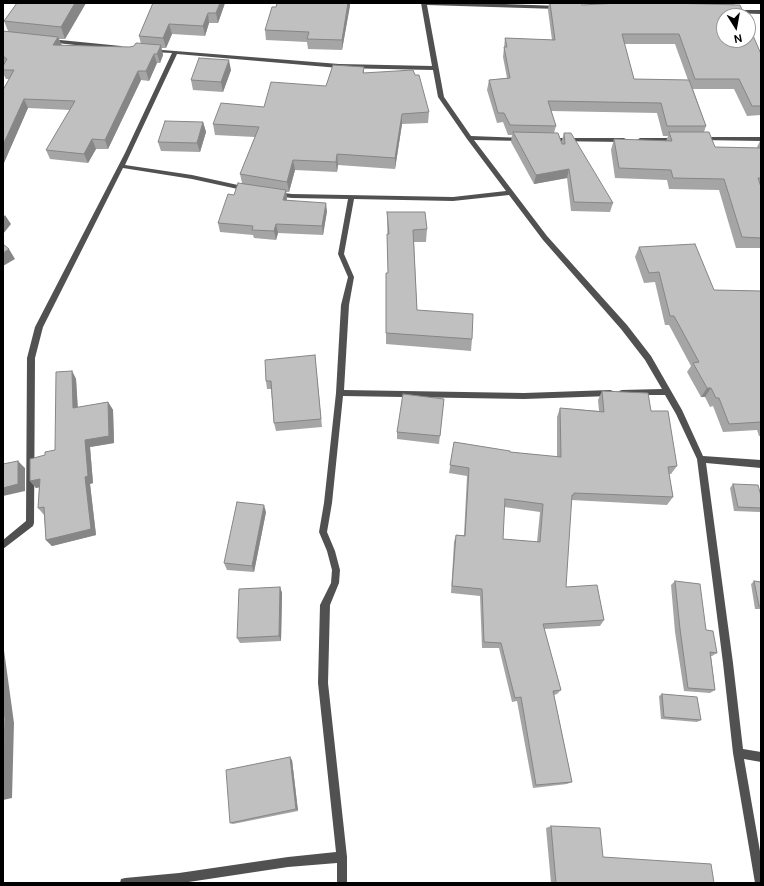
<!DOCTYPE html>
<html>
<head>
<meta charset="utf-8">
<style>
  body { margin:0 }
  #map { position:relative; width:764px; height:886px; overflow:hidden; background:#fff; font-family:"DM Sans",sans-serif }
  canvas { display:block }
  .frame { position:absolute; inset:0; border:4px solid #000; pointer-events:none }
  .north { position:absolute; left:716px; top:8px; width:40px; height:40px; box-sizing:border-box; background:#fff; border:1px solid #999; border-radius:50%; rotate:169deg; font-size:11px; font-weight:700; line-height:16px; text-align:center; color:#000 }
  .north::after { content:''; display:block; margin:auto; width:14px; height:18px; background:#000; clip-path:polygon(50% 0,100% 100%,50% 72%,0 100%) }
</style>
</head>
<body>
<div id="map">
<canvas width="764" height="886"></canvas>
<div class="frame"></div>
<div class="north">N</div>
</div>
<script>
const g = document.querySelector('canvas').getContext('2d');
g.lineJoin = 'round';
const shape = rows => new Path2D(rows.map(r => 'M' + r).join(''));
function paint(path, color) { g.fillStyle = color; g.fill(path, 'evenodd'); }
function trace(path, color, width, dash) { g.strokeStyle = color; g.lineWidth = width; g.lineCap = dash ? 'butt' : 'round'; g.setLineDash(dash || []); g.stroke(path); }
const minor = shape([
  [421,3,476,3,560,6,561,7,558,9,427,5,444,97,471,136,524,138,525,139,522,141,474,140,547,236,627,325,651,356,682,410,703,456,761,460,761,468,706,463,733,663,743,749,761,752,761,762,744,759,761,857,761,883,755,883,733,753,723,663,697,459,676,414,665,395,619,395,618,393,619,391,622,390,662,389,645,360,621,329,543,240,509,195,453,201,354,199,344,254,354,277,349,305,344,390,524,393,610,390,613,391,614,393,613,395,610,396,524,399,343,396,332,503,327,532,335,551,340,570,339,583,330,605,328,683,347,857,347,883,337,883,337,863,288,867,182,883,120,883,121,879,125,878,179,873,288,857,336,852,318,683,320,605,331,583,332,570,327,551,319,532,324,503,336,393,341,305,348,277,338,254,348,199,292,198,276,196,273,194,276,192,292,194,453,197,506,191,467,139,438,97,433,70,339,68,177,54,125,165,192,175,247,187,250,189,247,191,192,179,123,168,43,327,35,358,34,523,33,526,3,549,3,540,26,521,27,358,35,327,125,153,172,53,152,52,150,51,150,49,339,64,432,66,421,3],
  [732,10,761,10,761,14,730,13,729,12,732,10],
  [50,39,121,46,124,48,121,50,48,42,48,40,50,39],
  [702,137,761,137,761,141,700,140,699,139,702,137],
  [550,138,624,138,627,140,624,142,548,141,547,140,550,138],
  [640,138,676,138,679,140,676,142,638,141,637,140,640,138]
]);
const wall = shape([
  [17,3,86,3,65,39,59,39,62,46,130,47,134,46,141,44,139,36,153,3,225,3,218,23,209,23,205,36,172,34,166,48,161,48,163,55,160,63,157,63,149,81,141,80,108,149,96,149,88,163,50,159,46,150,70,110,28,108,3,165,3,90,9,79,6,79,3,73,3,66,4,64,3,63,3,31,8,31,4,21],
  [277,3,350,3,342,50,308,49,307,42,266,40,265,30,276,7],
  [547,3,581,3,582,5,619,3,735,3,734,5,761,54,761,115,747,116,734,89,693,89,706,126,704,132,715,147,758,148,757,147,761,139,761,248,736,248,719,190,669,189,667,180,615,178,611,150,614,139,666,141,668,136,663,136,657,113,551,111,556,126,554,133,562,144,561,143,564,133,613,203,610,212,571,211,567,178,534,184,511,142,512,135,508,135,503,122,497,123,487,90,489,80,507,78,503,57,505,38,552,40,548,10,549,3],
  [624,44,675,44,688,80,634,79],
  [364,67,364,73,415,75,429,112,428,123,402,124,395,169,338,165,337,172,295,170,289,192,286,192,287,199,286,200,327,211,323,235,278,233,276,240,254,238,253,235,220,232,218,223,234,195,242,183,240,174,255,137,215,135,213,124,326,86],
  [231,70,223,92,193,90,191,80],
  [203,122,206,132,200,152,161,151,158,142],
  [387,212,427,229,426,242,414,242,417,310,472,339,471,351,386,344,386,273,388,273],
  [639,247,714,290,761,291,761,436,759,436,757,430,723,432,713,406,710,407,705,397,701,397,687,372,691,366,669,325,665,325,655,282,644,283,635,257],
  [315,355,322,427,276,431,274,423,271,389,267,389,266,381],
  [72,371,76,379,78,408,108,402,113,410,114,443,90,447,93,483,90,484,96,535,52,546,46,540,44,515,38,508,39,487,36,488,30,481,45,455,55,450],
  [602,391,651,411,677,466,671,474,669,474,673,497,667,505,571,500,566,587,604,620,600,626,544,629,561,690,557,694,554,695,572,782,567,784,533,788,517,701,512,702,499,648,482,648,480,596,451,593,454,542,456,535,464,535,467,476,449,473,454,442,510,452,557,457,557,417,560,408,599,411,598,400],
  [504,507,540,512,537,542,503,539],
  [444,399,439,444,397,439,397,432],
  [733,484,761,496,761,511,760,512,734,511,730,488],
  [266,512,254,572,227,570,224,563],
  [675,581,706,630,717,653,712,656,711,656,715,690,710,693,684,691,675,632,671,585],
  [754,581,761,582,761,609,755,609,751,584],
  [280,587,282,593,281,641,240,643,237,638],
  [662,694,701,720,697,722,661,719,659,696],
  [292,760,298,811,233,824,230,823],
  [551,826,603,857,714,883,551,883,546,828]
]);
const shadedWall = shape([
  [75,3,86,3,65,39,61,27],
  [220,3,225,3,218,23,216,13],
  [348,3,350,3,350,6,342,50,342,40],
  [208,13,209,23,205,36,203,26],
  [169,24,172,34,166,48,163,38],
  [58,37,62,46,53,45],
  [161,45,163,55,160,63,157,54],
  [154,54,157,63,149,81,146,71],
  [229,60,231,70,223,92,221,82],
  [138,71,141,80,108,149,105,140],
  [24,99,28,108,3,165,3,145],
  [402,114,402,124,395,169,395,158],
  [203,122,206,132,200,152,197,143],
  [92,139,96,149,88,163,84,154],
  [337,154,338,165,337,172,336,162],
  [293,160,295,170,289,192,287,182],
  [569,169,567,178,534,184,536,175],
  [286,190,287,199,284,209,283,200],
  [326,203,327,211,323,235,322,226],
  [5,215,11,224,3,234,3,218],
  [276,224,278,233,276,240,274,231],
  [9,249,15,259,3,266,3,253],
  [72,371,76,379,78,416,73,408],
  [707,388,711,388,705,397,701,397],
  [108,402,113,410,114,443,90,447,93,483,90,484,96,535,52,546,46,540,85,477,85,440],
  [18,461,25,468,25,491,3,496,3,488],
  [40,479,46,486,36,488,30,481],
  [264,505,266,512,254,572,252,566],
  [280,587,282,593,281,641,279,636],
  [3,643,14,723,12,798,3,800],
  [290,757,292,760,298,811,296,809]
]);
const building = shape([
  [17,3,75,3,61,27,4,21,17,3],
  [153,3,220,3,216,13,208,13,203,26,169,24,163,38,139,36,153,3],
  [277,3,348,3,342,40,307,39,309,32,265,30,272,7,276,7,277,3],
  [550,3,581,3,582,5,619,3,667,3,740,5,745,16,724,16,724,40,748,40,748,24,761,54,761,106,752,106,739,79,695,79,679,34,622,34,634,79,689,80,706,126,667,126,661,103,548,101,556,126,510,125,504,113,498,113,489,80,510,78,504,47,507,47,505,38,555,40,550,3],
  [3,31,58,37,53,45,130,47,134,46,136,43,161,45,157,54,154,54,146,71,138,71,105,140,92,139,84,154,46,150,75,101,24,99,3,145,3,90,14,70,3,70,3,66,7,59,3,56,3,31],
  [199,58,229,60,221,82,191,80,199,58],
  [333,65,364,67,363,73,413,70,415,75,419,75,429,112,402,114,395,158,337,154,336,162,293,160,287,182,240,174,259,127,213,124,221,103,264,107,271,82,326,86,333,65],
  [165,121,203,122,197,143,158,142,165,121],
  [513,132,558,133,562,144,565,144,564,133,571,133,613,203,574,202,569,169,536,175,513,132],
  [669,132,709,132,715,147,761,148,761,178,758,178,761,187,761,238,742,237,724,179,673,178,671,170,619,168,614,139,672,141,669,132],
  [238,183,286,190,283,200,326,203,322,226,276,224,274,231,252,230,253,226,218,223,228,194,234,195,238,183],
  [387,212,425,212,427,229,413,230,417,310,473,314,472,339,386,333,386,273,388,273,387,234,389,234,387,212],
  [3,244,9,249,3,253,3,244],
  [695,244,714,290,761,291,761,422,729,424,719,398,716,398,711,388,707,388,693,363,699,362,674,316,670,316,659,272,649,273,639,247,695,244],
  [315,355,321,419,274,423,271,381,266,381,265,360,315,355],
  [72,371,73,408,108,402,109,436,85,440,88,476,85,477,91,529,46,540,44,507,38,508,40,479,30,481,30,459,45,455,45,452,55,450,56,372,72,371],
  [602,391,648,393,651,411,668,411,677,466,668,467,673,497,574,493,574,495,572,495,566,587,597,585,604,620,543,624,561,690,553,691,572,782,536,785,521,697,515,698,501,643,484,642,482,589,452,586,456,535,465,536,469,468,450,465,454,442,510,451,510,452,561,457,560,408,604,412,602,391],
  [505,499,543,504,540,542,503,539,505,499],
  [403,394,444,399,440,436,397,432,403,394],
  [18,461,18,484,3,488,3,464,18,461],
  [733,484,758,485,761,496,761,508,738,507,733,484],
  [237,502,264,505,252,566,224,563,237,502],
  [675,581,700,584,706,630,713,631,717,653,710,652,715,690,688,688,680,629,675,581],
  [754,581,761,582,761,606,759,606,754,581],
  [280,587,279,636,237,638,239,589,280,587],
  [662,694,697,697,701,720,664,717,662,694],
  [3,704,5,719,3,775,3,704],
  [290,757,296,809,230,823,226,770,290,757],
  [551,826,600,828,603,857,711,864,714,883,556,883,551,826]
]);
paint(minor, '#515151');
paint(wall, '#a5a5a5');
paint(shadedWall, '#868686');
paint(building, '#c0c0c0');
trace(building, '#868686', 1);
</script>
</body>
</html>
